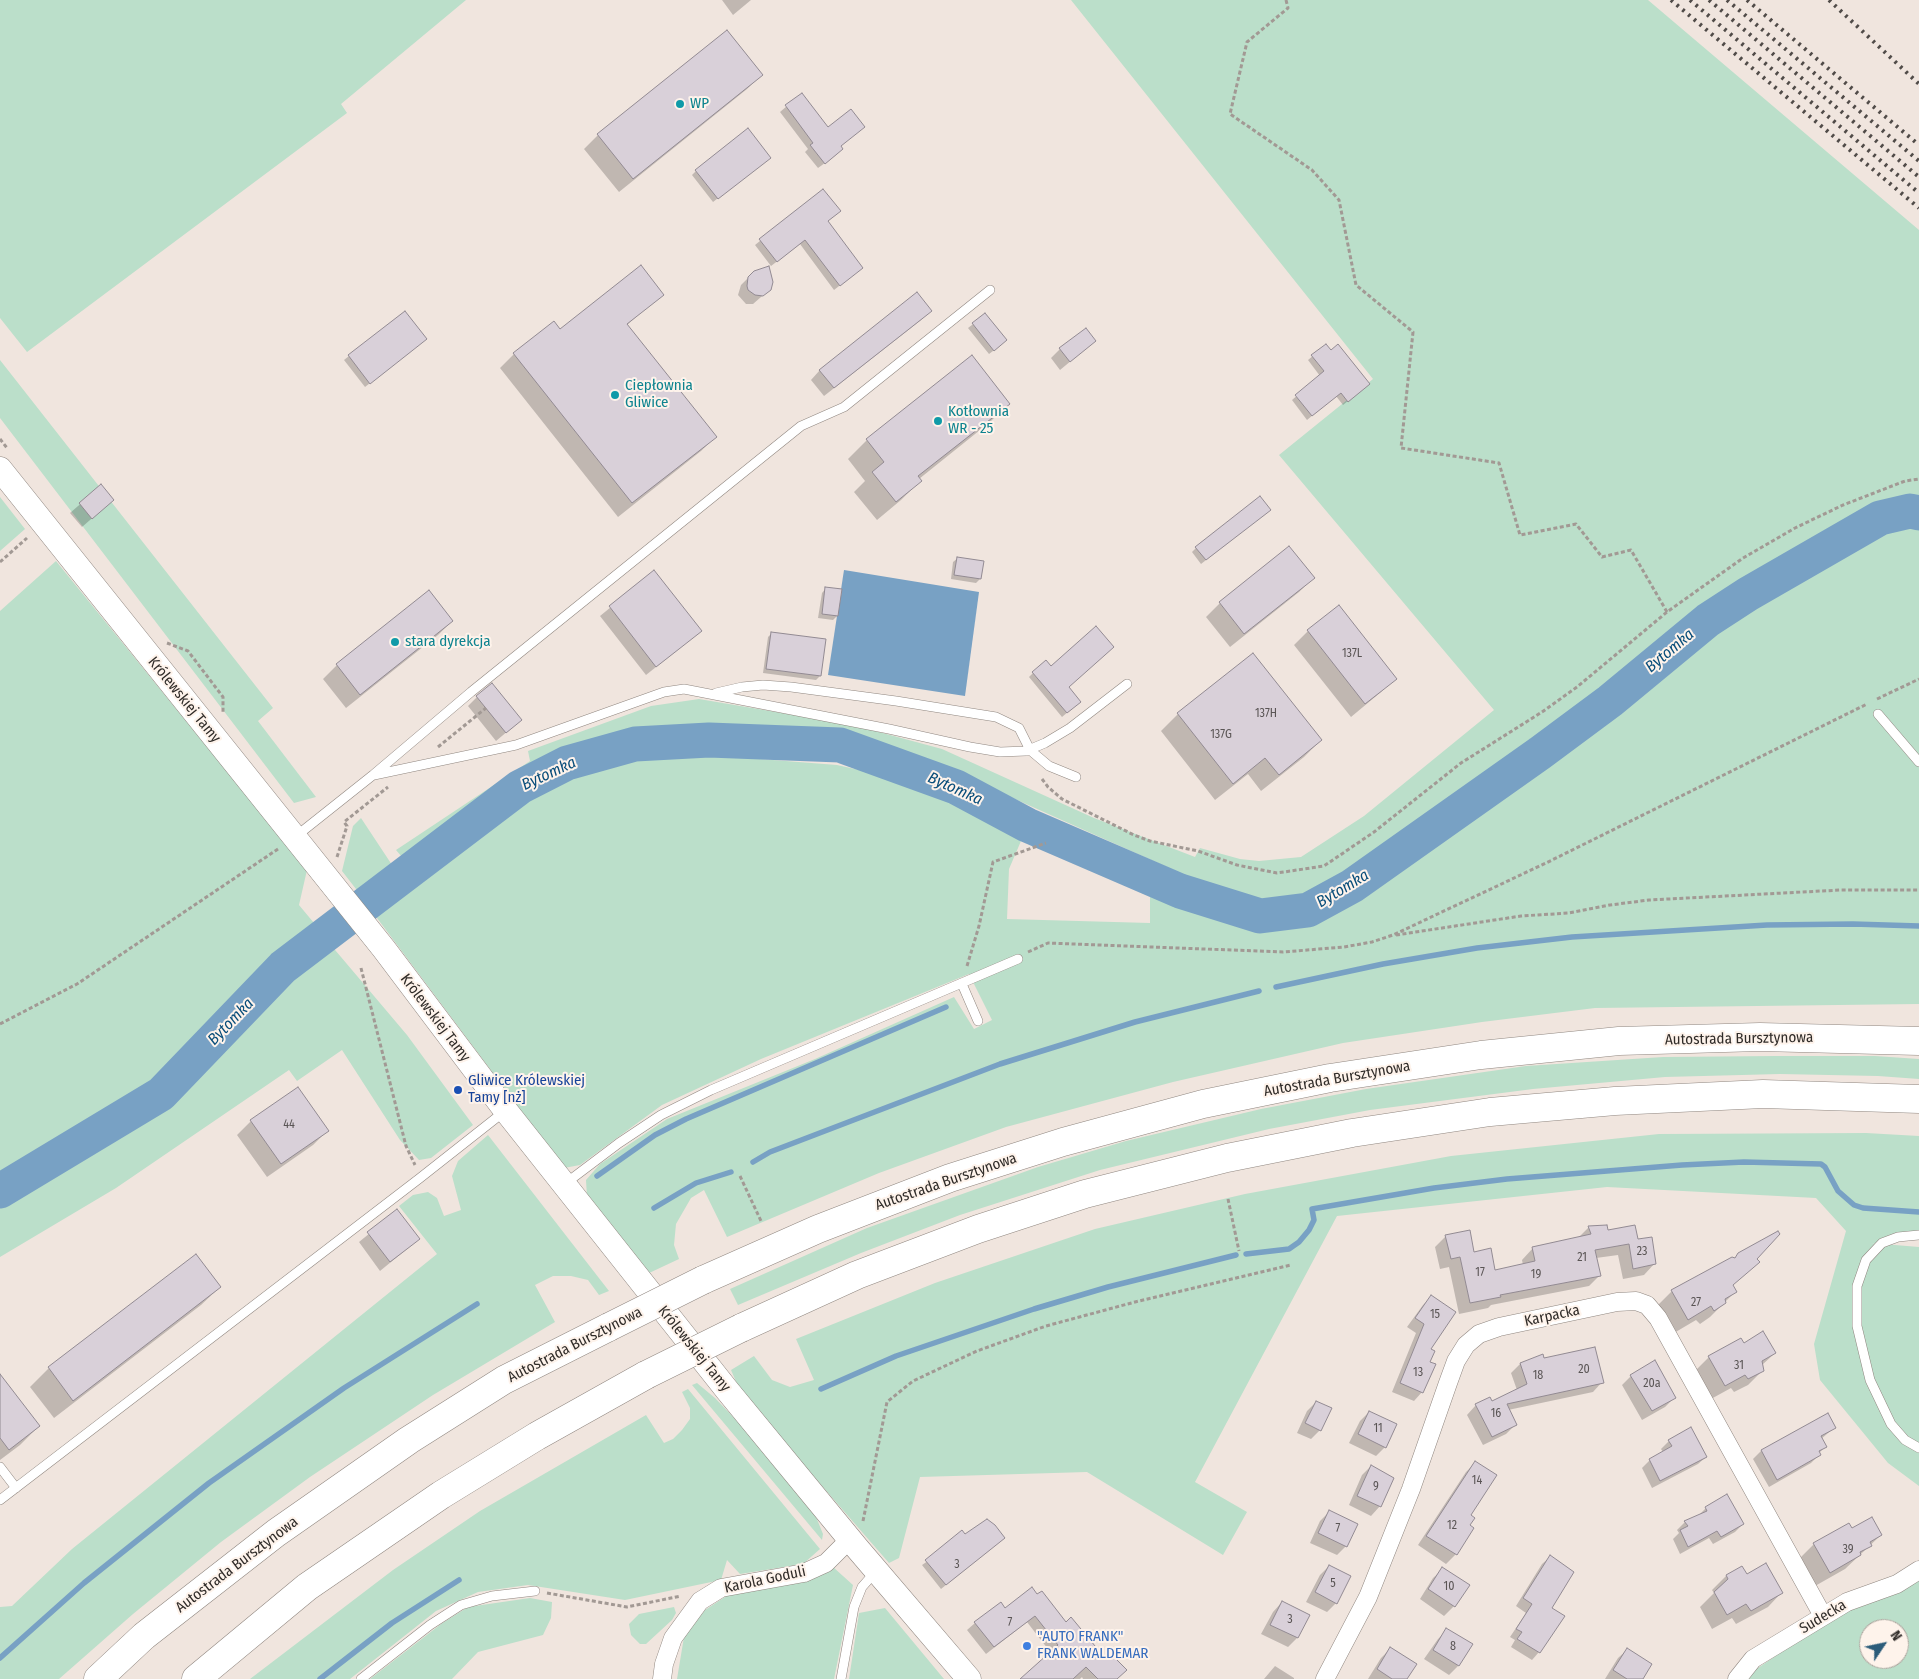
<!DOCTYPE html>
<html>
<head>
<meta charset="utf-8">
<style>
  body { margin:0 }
  #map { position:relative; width:1919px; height:1679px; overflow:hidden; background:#f0e5de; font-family:"Fira Sans Condensed",sans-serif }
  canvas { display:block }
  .north { position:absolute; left:1859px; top:1619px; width:50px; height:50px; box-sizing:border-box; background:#fef3eb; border:1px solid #aca39d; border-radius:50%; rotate:56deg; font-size:14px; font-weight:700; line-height:20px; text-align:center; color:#302c29 }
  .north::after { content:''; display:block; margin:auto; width:18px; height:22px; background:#2c5c7a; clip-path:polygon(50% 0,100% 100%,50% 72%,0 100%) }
</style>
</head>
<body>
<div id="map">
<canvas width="1919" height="1679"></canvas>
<div class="north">N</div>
</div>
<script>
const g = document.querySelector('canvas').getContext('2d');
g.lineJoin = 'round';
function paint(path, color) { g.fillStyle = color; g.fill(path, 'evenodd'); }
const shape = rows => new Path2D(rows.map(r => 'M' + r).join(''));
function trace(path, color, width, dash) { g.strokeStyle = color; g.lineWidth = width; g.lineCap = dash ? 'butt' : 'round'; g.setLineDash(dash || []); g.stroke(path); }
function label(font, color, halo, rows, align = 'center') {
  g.font = font + ' "Fira Sans Condensed",sans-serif'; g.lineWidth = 4; g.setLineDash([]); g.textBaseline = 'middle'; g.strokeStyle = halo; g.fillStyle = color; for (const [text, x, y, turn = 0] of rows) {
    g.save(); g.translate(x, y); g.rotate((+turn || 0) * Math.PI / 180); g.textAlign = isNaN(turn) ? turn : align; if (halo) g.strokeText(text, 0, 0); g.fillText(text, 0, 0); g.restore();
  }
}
const green = shape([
  [0,0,466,0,341,104,347,113,27,352,0,318],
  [1071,0,1648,0,1919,230,1919,1004,1595,1008,1482,1022,1343,1043,1173,1082,1006,1127,879,1173,727,1237,704,1190,691,1198,676,1224,674,1245,679,1259,647,1274,587,1197,586,1180,600,1164,667,1119,815,1059,954,997,974,1029,992,1020,969,974,761,1059,662,1105,580,1165,564,1168,374,914,513,802,546,784,617,759,683,753,837,765,905,780,994,824,1071,850,1070,858,1021,841,1009,869,1007,919,1150,923,1150,886,1178,903,1180,891,1187,876,950,770,843,736,688,730,604,740,532,771,407,863,396,850,530,761,528,751,651,706,699,699,853,725,942,749,1094,818,1195,857,1200,848,1240,859,1259,861,1301,857,1364,816,1494,710,1279,455,1373,379],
  [0,360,273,708,258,721,316,797,294,803,0,418],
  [0,497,25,529,0,551],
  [56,561,307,870,299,905,319,929,280,952,152,1091,0,1176,0,611],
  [361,818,398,874,363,898,342,871,353,826],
  [330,944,407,1035,473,1125,431,1158,419,1160,400,1140,342,1050,297,1081,289,1070,116,1188,0,1257,0,1205,84,1158,180,1095,282,988],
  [1775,1056,1875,1056,1919,1059,1919,1079,1878,1076,1780,1074,1665,1077,1533,1089,1370,1110,1269,1129,1100,1170,960,1215,861,1253,738,1305,730,1289,867,1228,1038,1167,1126,1141,1261,1109,1366,1089,1526,1066,1663,1057],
  [1866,1133,1919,1136,1919,1235,1882,1243,1871,1243,1919,1247,1919,1486,1888,1463,1820,1380,1814,1344,1846,1231,1816,1198,1607,1187,1337,1216,1195,1482,1247,1512,1223,1555,1087,1472,920,1477,899,1558,889,1563,741,1393,731,1370,754,1356,772,1380,790,1387,814,1380,796,1339,935,1283,1095,1229,1245,1194,1451,1156,1659,1134],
  [488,1135,609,1291,599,1295,588,1280,571,1276,553,1276,535,1285,555,1322,433,1395,310,1477,221,1542,133,1614,59,1679,0,1679,0,1607,12,1606,72,1549,437,1254,399,1206,413,1195,428,1192,437,1198,444,1216,461,1210,452,1176,458,1161],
  [697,1383,715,1398,739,1423,814,1512,823,1534,822,1540,692,1385],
  [688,1389,820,1549,803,1564,740,1574,727,1560,721,1580,625,1600,528,1585,478,1592,436,1611,350,1679,250,1679,393,1570,480,1511,646,1415,664,1443,673,1439,682,1430,690,1419,690,1408,682,1392],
  [833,1567,853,1585,834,1679,677,1679,684,1637,705,1610,728,1595],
  [1919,1578,1919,1679,1749,1679,1755,1670,1846,1608],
  [1869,1629,1899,1629,1899,1659,1869,1659],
  [530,1598,552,1602,551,1618,543,1635,478,1652,452,1679,370,1679,441,1624,468,1607],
  [674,1607,676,1613,672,1620,646,1644,640,1644,631,1635,629,1624,639,1614],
  [885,1608,939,1673,944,1679,849,1679,859,1613]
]);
const water = shape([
  [844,570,979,592,965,696,828,675]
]);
const shadow = shape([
  [722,0,751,0,733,15],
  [761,75,747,89,619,192,584,149,598,135],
  [801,94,840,147,836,155,818,168,805,152,808,149,780,112],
  [765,162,713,202,692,175,696,171],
  [823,190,840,211,827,222,862,268,834,290,800,244,771,266,755,245],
  [751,275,769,290,753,304,746,304,738,295,741,285],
  [662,294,627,325,715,437,701,451,618,517,500,368,514,354,560,331],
  [930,311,921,320,824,396,811,380,820,370],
  [404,312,421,343,365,387,344,360],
  [985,315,1001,345,989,354,968,328],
  [1095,341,1060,370,1051,358,1060,349],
  [1325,346,1364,388,1343,405,1336,396,1307,420,1292,400,1320,376,1308,360],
  [1008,404,990,422,919,479,920,481,901,500,877,520,854,492,865,481,848,459,867,440],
  [101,486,113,500,82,527,70,513],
  [1265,514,1201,564,1192,552,1196,548],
  [958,558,980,579,976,583,951,579,953,562],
  [654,572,701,631,646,675,600,616],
  [1313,578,1299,592,1230,647,1206,617,1220,603],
  [826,588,837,616,833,620,818,618,822,593],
  [429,592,452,621,438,635,346,708,323,679,337,665],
  [1308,631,1395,678,1381,692,1351,717,1294,645],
  [772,633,820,676,816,680,763,673,768,637],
  [1033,673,1067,687,1075,706,1062,717,1029,677],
  [477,697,521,720,496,741,468,706],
  [1178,714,1321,740,1304,757,1261,791,1248,774,1215,800,1161,731],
  [251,1121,327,1131,313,1145,267,1177,237,1135],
  [397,1211,419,1239,380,1271,359,1242],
  [1589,1227,1637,1241,1655,1263,1644,1275,1623,1279,1618,1255,1596,1258,1600,1275,1589,1286,1491,1305,1488,1308,1459,1314,1449,1267,1440,1269,1435,1247,1446,1236,1473,1253,1494,1271,1523,1265,1522,1260,1533,1248,1578,1238],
  [1739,1254,1755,1259,1758,1262,1732,1286,1735,1292,1710,1317,1700,1324,1696,1320,1674,1333,1658,1305,1672,1291,1734,1259],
  [196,1256,220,1287,201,1305,54,1418,30,1387,49,1368],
  [1432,1296,1428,1363,1422,1392,1414,1401,1392,1392,1416,1333,1407,1327,1423,1305],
  [1744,1344,1775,1353,1761,1366,1762,1371,1748,1385,1734,1392,1731,1388,1711,1399,1695,1371,1709,1357],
  [1544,1360,1602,1382,1593,1392,1508,1410,1516,1424,1506,1434,1483,1445,1467,1415,1476,1405,1491,1403,1517,1390,1511,1373,1520,1364],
  [0,1376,39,1426,20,1445,0,1460],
  [1631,1376,1674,1398,1665,1407,1642,1420,1622,1385],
  [1316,1402,1320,1430,1311,1439,1297,1433,1307,1411],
  [1369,1412,1385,1447,1376,1456,1349,1443,1360,1421],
  [1828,1414,1834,1428,1821,1439,1825,1447,1819,1453,1819,1455,1811,1463,1769,1487,1753,1459,1761,1451],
  [1669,1441,1706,1457,1698,1464,1652,1488,1642,1468,1650,1460,1663,1452,1661,1449],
  [1475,1463,1469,1516,1469,1525,1472,1528,1456,1554,1446,1564,1418,1545,1466,1472],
  [1371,1466,1380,1506,1371,1516,1349,1505,1362,1475],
  [1706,1508,1743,1524,1735,1532,1713,1544,1709,1538,1680,1554,1673,1539,1679,1533,1677,1530,1685,1522,1698,1516],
  [1329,1512,1346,1546,1337,1555,1310,1543,1320,1521],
  [1852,1530,1881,1535,1845,1569,1815,1586,1800,1558,1814,1544],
  [965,1536,1004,1538,941,1589,922,1565],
  [1550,1557,1551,1609,1539,1652,1532,1660,1511,1647,1515,1640,1510,1637,1526,1613,1516,1606,1542,1564],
  [1329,1566,1336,1603,1327,1612,1306,1602,1320,1575],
  [1443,1569,1468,1585,1454,1606,1444,1616,1420,1599,1433,1578],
  [1726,1576,1747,1576,1782,1592,1768,1607,1736,1624,1732,1618,1712,1629,1700,1607,1714,1593,1712,1590],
  [1032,1589,1116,1679,1083,1679,1082,1677,1080,1679,1022,1679,1051,1653,1027,1622,986,1654,967,1630,975,1623,1005,1610],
  [1282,1602,1308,1616,1297,1638,1288,1647,1261,1634,1273,1612],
  [1447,1630,1471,1645,1458,1666,1449,1675,1424,1659,1438,1639],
  [1390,1649,1406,1679,1368,1679,1381,1658],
  [1628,1649,1641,1679,1605,1679,1618,1658],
  [1275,1666,1294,1678,1294,1679,1264,1679]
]);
const stream = shape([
  [1276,987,1383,964,1477,948,1572,937,1767,925,1853,924,1919,926],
  [753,1162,770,1152,1000,1064,1135,1022,1259,991],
  [597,1176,655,1135,686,1119,946,1007],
  [654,1208,696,1183,731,1172],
  [1246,1254,1289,1249,1299,1242,1309,1230,1314,1220,1312,1209,1434,1188,1507,1179,1682,1165,1744,1162,1821,1164,1825,1167,1838,1191,1854,1205,1863,1208,1919,1212],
  [821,1389,896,1356,1034,1309,1108,1287,1236,1255],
  [0,1658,84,1583,209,1483,344,1388,477,1304],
  [320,1679,392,1623,459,1580]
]);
const river = shape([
  [0,1191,161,1094,283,967,520,787,567,763,635,744,709,740,840,745,956,787,1027,825,1180,891,1260,916,1308,910,1352,886,1540,753,1610,701,1708,620,1748,594,1880,518,1910,511,1919,513]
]);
const building = shape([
  [727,30,763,75,633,179,597,134,727,30],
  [802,93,828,127,851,109,865,127,841,146,843,149,825,164,810,145,813,143,785,105,802,93],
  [748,128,771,158,718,199,695,170,748,128],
  [823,189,841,211,828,221,863,268,840,286,805,240,777,262,759,239,823,189],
  [641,265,664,295,627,324,717,437,632,503,513,353,554,321,560,329,641,265],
  [769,266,773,282,771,290,763,296,755,295,748,290,747,286,748,277,754,271,769,266],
  [917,292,932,311,834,388,819,370,917,292],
  [405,311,427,339,370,384,348,355,405,311],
  [985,313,1007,340,994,351,972,323,985,313],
  [1086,328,1096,341,1070,362,1059,348,1086,328],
  [1326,344,1331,350,1338,344,1370,384,1348,402,1341,393,1312,416,1295,395,1324,371,1311,355,1326,344],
  [972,355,1010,404,918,476,922,481,896,502,872,472,884,462,866,439,972,355],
  [101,484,114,500,92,519,79,503,101,484],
  [1260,496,1271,510,1206,560,1195,547,1260,496],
  [1289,546,1315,578,1244,634,1219,602,1289,546],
  [957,557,984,561,981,579,954,575,957,557],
  [654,570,702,631,656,667,609,606,654,570],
  [825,587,842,589,838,616,822,614,825,587],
  [429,590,453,621,360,695,336,664,429,590],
  [1339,605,1397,679,1365,704,1307,630,1339,605],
  [1096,626,1114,647,1069,687,1081,702,1067,713,1032,672,1046,660,1051,666,1096,626],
  [771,632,826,639,821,676,766,669,771,632],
  [1253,653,1322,740,1279,775,1265,758,1233,784,1177,713,1253,653],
  [492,683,522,720,506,733,476,696,492,683],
  [298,1087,329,1131,281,1164,250,1120,298,1087],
  [397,1209,420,1239,390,1262,367,1232,397,1209],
  [1607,1225,1608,1230,1635,1225,1638,1239,1652,1237,1656,1264,1633,1269,1629,1244,1595,1250,1601,1276,1500,1295,1501,1297,1470,1303,1460,1257,1451,1259,1445,1235,1470,1230,1474,1252,1491,1248,1495,1270,1535,1261,1532,1247,1591,1234,1588,1226,1607,1225],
  [1778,1231,1780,1234,1757,1259,1760,1262,1733,1285,1737,1292,1725,1299,1726,1303,1714,1311,1711,1306,1688,1320,1671,1290,1732,1257,1735,1258,1738,1253,1778,1231],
  [196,1254,221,1287,73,1401,48,1367,196,1254],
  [1431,1295,1456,1312,1431,1349,1435,1351,1430,1362,1436,1364,1423,1393,1400,1383,1424,1324,1415,1318,1431,1295],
  [1763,1331,1776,1353,1762,1361,1764,1371,1748,1379,1745,1375,1725,1386,1708,1356,1741,1338,1744,1343,1763,1331],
  [1595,1347,1604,1383,1507,1404,1517,1425,1492,1437,1475,1404,1490,1397,1492,1401,1527,1384,1520,1363,1543,1354,1544,1358,1595,1347],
  [1655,1360,1676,1398,1652,1411,1630,1375,1655,1360],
  [0,1374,40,1426,9,1450,0,1438,0,1374],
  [1316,1401,1332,1408,1321,1431,1305,1423,1316,1401],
  [1369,1411,1397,1424,1386,1448,1358,1434,1369,1411],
  [1828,1413,1836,1428,1821,1436,1827,1447,1819,1451,1821,1455,1777,1480,1761,1450,1828,1413],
  [1691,1427,1707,1457,1660,1481,1649,1459,1672,1446,1668,1440,1691,1427],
  [1475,1461,1497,1475,1471,1515,1475,1518,1470,1525,1474,1528,1457,1555,1426,1536,1475,1461],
  [1371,1465,1394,1478,1381,1507,1357,1496,1371,1465],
  [1727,1494,1744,1524,1721,1537,1717,1531,1688,1547,1680,1530,1688,1526,1684,1521,1707,1511,1705,1507,1727,1494],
  [1329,1510,1358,1524,1347,1547,1318,1533,1329,1510],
  [1872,1517,1882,1535,1870,1542,1872,1546,1860,1552,1861,1555,1830,1573,1813,1543,1849,1523,1852,1528,1872,1517],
  [987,1519,995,1525,1005,1538,946,1585,925,1560,962,1530,965,1534,987,1519],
  [1550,1555,1574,1572,1552,1608,1565,1616,1540,1653,1517,1639,1522,1632,1516,1629,1532,1604,1523,1598,1550,1555],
  [1766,1563,1783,1593,1751,1611,1746,1604,1727,1615,1714,1592,1728,1579,1726,1575,1742,1566,1747,1574,1766,1563],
  [1329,1565,1351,1576,1337,1604,1315,1592,1329,1565],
  [1442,1567,1470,1585,1455,1607,1428,1589,1442,1567],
  [1032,1587,1037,1594,1042,1591,1066,1622,1071,1617,1105,1658,1110,1653,1127,1670,1117,1679,1098,1679,1086,1667,1073,1679,1020,1679,1058,1645,1035,1616,994,1647,974,1622,1001,1602,1005,1608,1032,1587],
  [1282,1601,1310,1615,1298,1638,1270,1625,1282,1601],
  [1446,1628,1473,1644,1459,1666,1433,1650,1446,1628],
  [1390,1647,1417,1664,1407,1679,1392,1679,1377,1669,1390,1647],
  [1627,1648,1652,1664,1643,1679,1627,1679,1613,1670,1627,1648]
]);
const path = shape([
  [1286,0,1288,8,1247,42,1230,114,1312,170,1339,200,1356,285,1413,332,1401,448,1499,463,1520,535,1576,524,1602,557,1631,550,1667,612],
  [0,439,7,448],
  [0,562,27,538],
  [167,643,188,651,223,697,223,713],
  [1877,699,1919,679],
  [438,747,486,708],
  [1042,779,1048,787,1062,799,1134,835,1150,841,1198,851,1237,865,1277,873,1324,866,1374,832,1461,763,1542,712,1577,687,1667,612,1743,558,1795,528,1843,505,1905,481,1919,479],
  [337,857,347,826,344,822,388,787],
  [1396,935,1521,916,1569,913,1610,905,1649,900,1841,890,1919,890],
  [1028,952,1048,943,1283,952,1344,947,1372,942,1393,935,1546,863,1867,704],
  [967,966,979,926,993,862,1046,843],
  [361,968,406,1146,415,1165],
  [0,1024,77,984,278,849],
  [740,1176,761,1221],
  [1228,1199,1239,1251],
  [863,1521,887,1402,913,1381,977,1351,1046,1326,1135,1302,1291,1265],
  [547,1593,627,1607,681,1596]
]);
const lane = shape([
  [716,693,742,687,763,685,791,687,896,701,996,717,1019,728,1030,750,1049,766,1076,777],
  [1878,714,1919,762],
  [374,775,516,745,664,692,684,689,889,729,970,747,1000,752,1026,751,1045,743,1070,728,1127,684],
  [295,837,373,775,471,692,801,426,844,407,990,290],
  [962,984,978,1021],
  [566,1183,619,1143,661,1115,711,1090,1018,959],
  [1919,1235,1898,1237,1882,1243,1866,1260,1857,1286,1857,1326,1870,1380,1891,1424,1905,1440,1919,1448],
  [0,1467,16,1488],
  [0,1500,420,1178,505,1111],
  [361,1679,430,1625,461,1605,492,1596,535,1591],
  [841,1679,854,1607,862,1587,876,1571]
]);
const street = shape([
  [662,1679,664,1664,673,1638,700,1601,721,1588,804,1573,826,1563,850,1539],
  [1325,1679,1368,1597,1411,1489,1448,1383,1456,1361,1466,1345,1479,1334,1499,1327,1617,1302,1636,1301,1647,1305,1658,1318,1823,1616],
  [1737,1679,1753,1659,1847,1602,1897,1584,1919,1570]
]);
const secondary = shape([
  [0,469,384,949,506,1111,727,1390,857,1548,969,1679]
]);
const highway = shape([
  [703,1280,818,1229,950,1178,1063,1142,1203,1104,1330,1078,1481,1055,1619,1041,1760,1037,1919,1041],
  [741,1328,857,1275,978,1229,1085,1194,1227,1158,1352,1133,1490,1112,1615,1101,1763,1094,1919,1099],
  [98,1679,144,1636,276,1533,409,1440,504,1380,609,1327],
  [196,1679,307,1587,441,1495,537,1436,646,1375]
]);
const rail = shape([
  [1671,0,1919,208],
  [1690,0,1919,193],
  [1709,0,1919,177],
  [1727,0,1919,161],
  [1747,0,1919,145],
  [1829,0,1919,84]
]);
const highwayBridge = shape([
  [609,1327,703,1280],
  [646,1375,741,1328]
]);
const markers = [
  [680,104,5,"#0f9aa8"],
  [615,395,5,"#0f9aa8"],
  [938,421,5,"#0f9aa8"],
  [395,642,5,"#0f9aa8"],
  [458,1090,5,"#1a4fb4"],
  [1027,1646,5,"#3f7fe0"]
];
const numberNames = [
  ["137L",1352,654],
  ["137H",1266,714],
  ["137G",1221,735],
  ["44",289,1125],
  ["23",1642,1252],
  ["21",1582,1258],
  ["17",1480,1273],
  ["19",1536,1275],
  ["27",1696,1303],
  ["15",1435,1315],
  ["31",1739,1366],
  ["20",1584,1370],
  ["13",1418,1373],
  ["18",1538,1376],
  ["20a",1652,1384],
  ["16",1496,1414],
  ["11",1378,1429],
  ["14",1477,1481],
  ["9",1376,1487],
  ["12",1452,1526],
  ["7",1338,1529],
  ["39",1848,1550],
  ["3",957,1565],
  ["5",1333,1584],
  ["10",1449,1587],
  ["3",1290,1620],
  ["7",1010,1623],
  ["8",1453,1647]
];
const cultureNames = [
  ["WP",690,104],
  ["Ciepłownia",625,386],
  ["Gliwice",625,403],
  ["Kotłownia",948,412],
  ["WR - 25",948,429],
  ["stara dyrekcja",405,642]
];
const streetNames = [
  ["Królewskiej Tamy",184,700,51],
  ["Królewskiej Tamy",435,1018,53],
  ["Autostrada Bursztynowa",1739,1039,-1],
  ["Autostrada Bursztynowa",1337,1079,-10],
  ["Autostrada Bursztynowa",946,1182,-19],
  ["Karpacka",1552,1316,-12],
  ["Autostrada Bursztynowa",575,1345,-27],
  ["Królewskiej Tamy",694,1349,51],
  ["Autostrada Bursztynowa",237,1565,-37],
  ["Karola Goduli",765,1580,-12],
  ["Sudecka",1823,1617,-31]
];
const transitNames = [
  ["Gliwice Królewskiej",468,1081],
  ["Tamy [nż]",468,1098]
];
const shopNames = [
  ["\"AUTO FRANK\"",1037,1637],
  ["FRANK WALDEMAR",1037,1654]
];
const waterNames = [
  ["Bytomka",1670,651,-40],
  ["Bytomka",549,774,-25],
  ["Bytomka",955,789,24],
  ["Bytomka",1343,889,-31],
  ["Bytomka",231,1022,-46]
];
paint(green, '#bbdfca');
paint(water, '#78a1c4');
paint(shadow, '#0003');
trace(stream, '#78a1c4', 5.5);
trace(river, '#78a1c4', 35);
paint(building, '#d9d0d9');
trace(building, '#928a92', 1);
trace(lane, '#908780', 10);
trace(street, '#908780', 19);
trace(secondary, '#908780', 25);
trace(highway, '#908780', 29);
trace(path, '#a29994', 3, [4, 2.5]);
trace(lane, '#fff', 9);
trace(street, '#fff', 18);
trace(secondary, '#fff', 24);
trace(highway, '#fff', 28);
trace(rail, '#504b48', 4, [2.5, 5]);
trace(highwayBridge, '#908780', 29, []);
trace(highwayBridge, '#fff', 28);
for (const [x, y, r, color] of markers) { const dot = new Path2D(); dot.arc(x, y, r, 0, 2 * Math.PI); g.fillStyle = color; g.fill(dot); trace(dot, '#fef3eb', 2); }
label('12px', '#5a5555', null, numberNames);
label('15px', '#0d838f', '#fef3eb', cultureNames, 'left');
label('15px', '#302c29', '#fef3eb', streetNames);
label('15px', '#164399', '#fef3eb', transitNames, 'left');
label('15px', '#366cbe', '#fef3eb', shopNames, 'left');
label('italic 16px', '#084d7a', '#fef3eb', waterNames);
</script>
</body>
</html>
